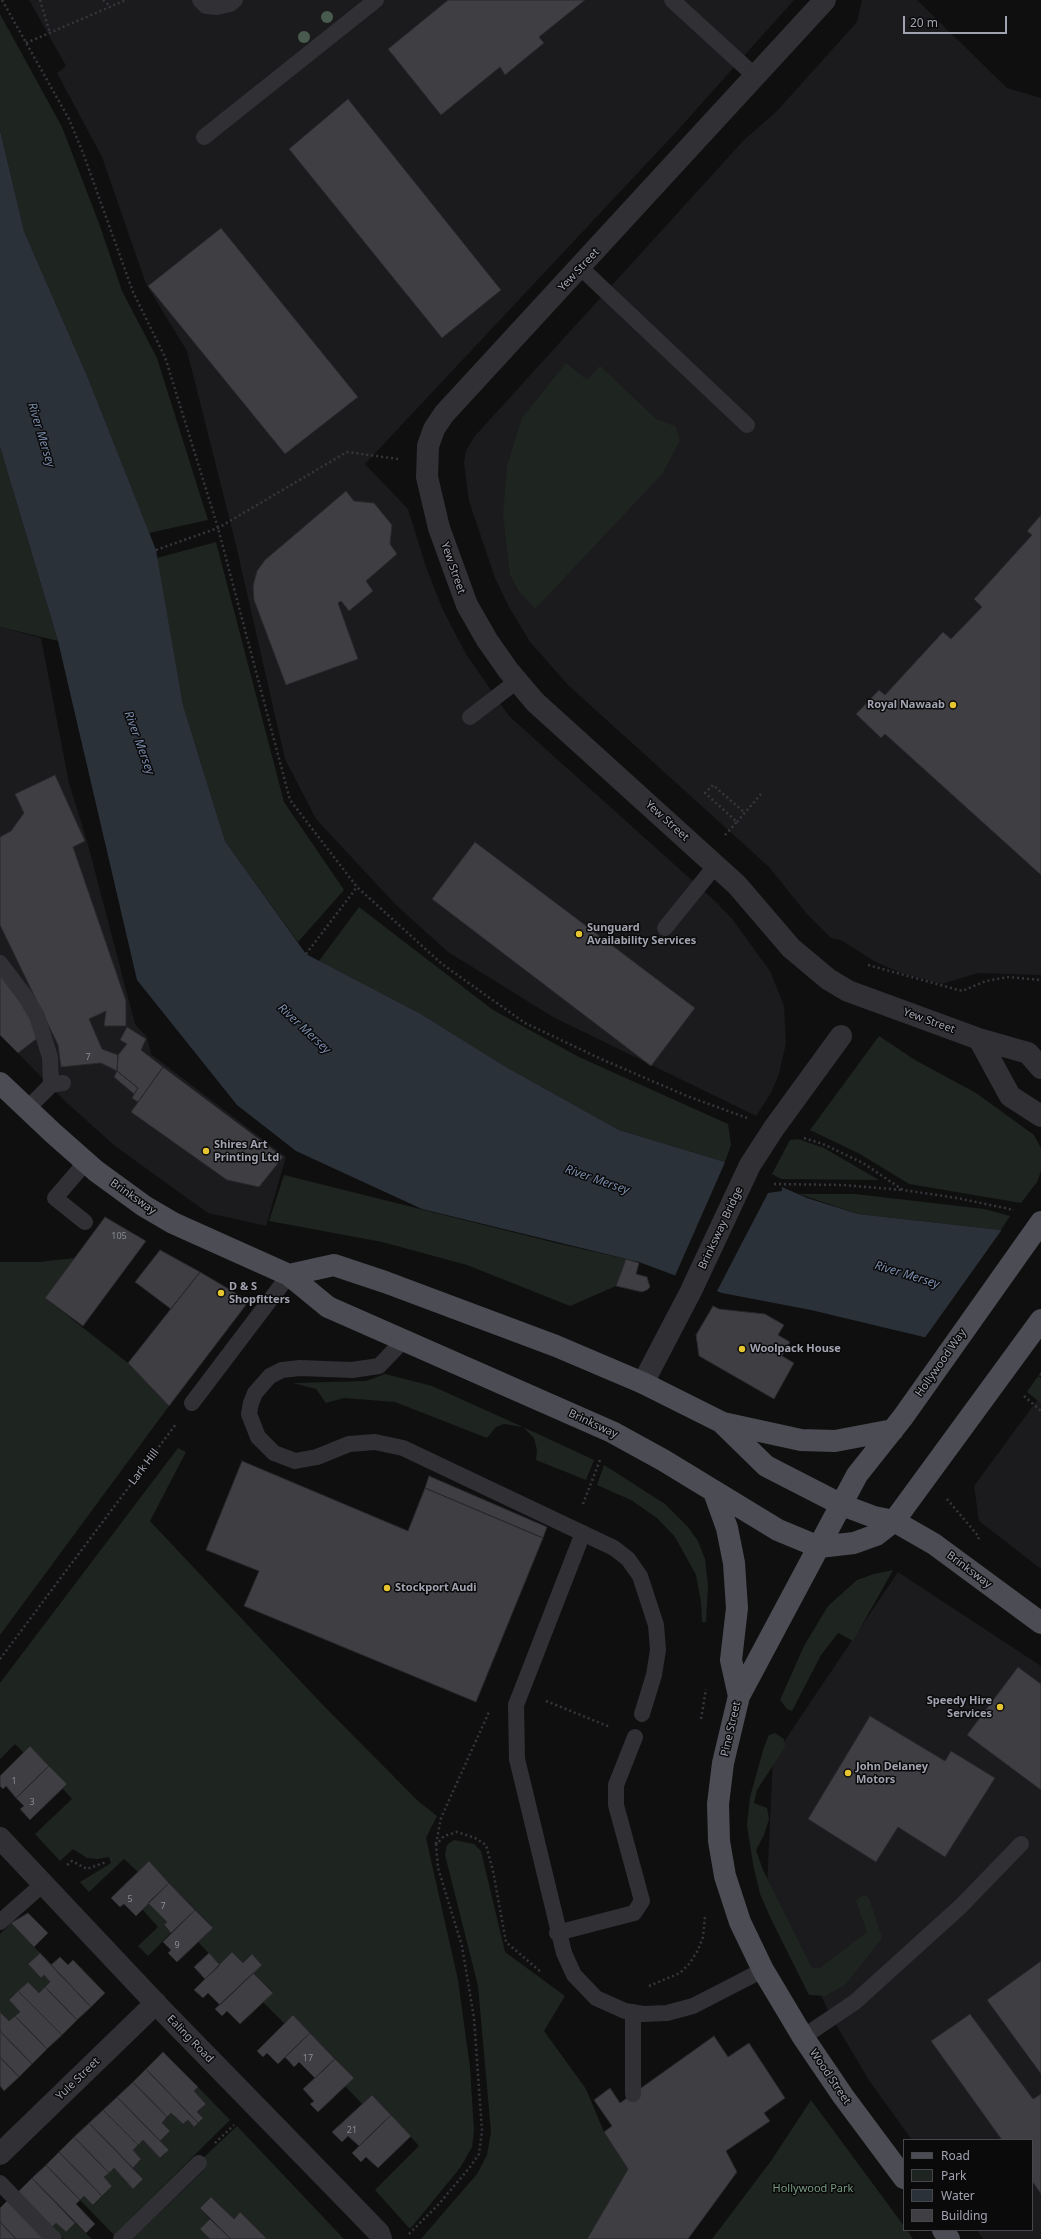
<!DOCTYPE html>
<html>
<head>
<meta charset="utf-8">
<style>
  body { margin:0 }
  #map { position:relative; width:1041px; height:2239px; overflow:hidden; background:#0f0f10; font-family:"Noto Sans",sans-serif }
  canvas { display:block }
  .legend { position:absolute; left:903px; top:2139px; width:130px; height:92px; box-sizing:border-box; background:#0a0a0b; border:1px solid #46474d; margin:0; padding:5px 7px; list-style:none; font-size:12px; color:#a1a3b0 }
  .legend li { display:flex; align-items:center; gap:8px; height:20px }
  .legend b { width:20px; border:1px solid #46474d }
  .scale { position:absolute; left:903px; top:16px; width:104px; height:18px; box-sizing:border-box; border:2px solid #a1a3b0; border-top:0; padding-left:5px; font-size:12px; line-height:14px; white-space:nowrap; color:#a1a3b0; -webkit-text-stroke:3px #0a0a0b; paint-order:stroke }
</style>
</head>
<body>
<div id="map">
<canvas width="1041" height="2239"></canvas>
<ul class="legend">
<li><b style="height:5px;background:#4c4d54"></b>Road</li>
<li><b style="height:11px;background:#1e241f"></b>Park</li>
<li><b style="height:11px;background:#2b3139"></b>Water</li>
<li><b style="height:11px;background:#3e3e43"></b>Building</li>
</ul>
<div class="scale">20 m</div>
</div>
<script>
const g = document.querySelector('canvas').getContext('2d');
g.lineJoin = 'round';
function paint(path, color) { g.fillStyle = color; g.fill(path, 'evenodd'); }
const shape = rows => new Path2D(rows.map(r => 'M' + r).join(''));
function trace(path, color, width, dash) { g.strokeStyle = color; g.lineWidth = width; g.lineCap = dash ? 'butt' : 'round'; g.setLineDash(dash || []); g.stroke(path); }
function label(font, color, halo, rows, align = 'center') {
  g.font = font + ' "Noto Sans",sans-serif'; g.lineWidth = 3; g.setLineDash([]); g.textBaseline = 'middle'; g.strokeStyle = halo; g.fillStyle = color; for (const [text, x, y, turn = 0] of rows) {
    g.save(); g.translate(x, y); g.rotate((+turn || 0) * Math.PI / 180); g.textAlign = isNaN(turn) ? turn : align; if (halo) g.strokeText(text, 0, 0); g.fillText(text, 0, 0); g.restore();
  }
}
const built = shape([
  [29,0,794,0,678,130,365,464,408,509,426,567,443,610,466,654,509,716,715,901,733,920,770,971,784,1006,786,1043,779,1074,771,1093,756,1116,553,1017,448,952,395,904,316,819,285,759,235,541,187,351,146,284,102,157,57,73,66,66],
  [862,0,917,0,1007,88,1041,98,1041,975,978,973,942,984,901,973,874,961,841,940,831,938,806,913,769,867,568,685,530,642,509,607,495,578,469,501,464,463,466,451,474,437,743,141,776,112,857,22],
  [0,627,41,638,69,783,87,841,135,1024,147,1037,151,1054,286,1157,266,1226,208,1213,180,1193,115,1146,67,1103,0,1035],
  [1041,1395,1041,1569,979,1521,974,1486],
  [898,1572,1041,1666,1041,2239,983,2239,977,2230,1032,2230,1032,2140,912,2140,870,2082,832,2018,767,1888,773,1758]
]);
const green = shape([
  [0,14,62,127,100,226,122,291,157,358,208,520,149,533,88,378,24,231,0,130],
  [566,363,587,380,600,366,656,419,675,426,680,440,663,473,535,609,519,591,510,575,503,514,507,466,522,418],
  [0,447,58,641,0,627],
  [216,542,284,802,344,890,298,942,225,841,183,705,157,558],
  [359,907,493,1010,579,1057,728,1124,731,1145,725,1162,619,1130,506,1067,421,1014,319,961],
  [879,1036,915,1060,976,1093,1034,1135,1041,1148,1041,1171,1037,1182,1021,1203,909,1184,860,1154,810,1130],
  [798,1139,824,1148,879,1180,781,1179,772,1174,790,1140],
  [284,1175,556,1243,626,1259,616,1286,570,1306,467,1265,382,1242,269,1221],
  [799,1194,855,1194,984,1209,1010,1216,1001,1230,858,1214],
  [75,1258,45,1298,128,1363,169,1406,0,1635,0,1262,39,1262],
  [385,1374,432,1386,523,1427,594,1460,586,1480,536,1460,537,1450,534,1438,523,1427,504,1424,496,1427,487,1438,395,1402,344,1398,326,1403,316,1389,293,1383,366,1381],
  [1038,1376,1041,1378,1041,1403,1027,1392],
  [178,1448,186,1452,150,1521,320,1702,418,1801,437,1816,426,1838,458,1980,470,2067,474,2131,472,2147,460,2168,410,2229,375,2190,419,2146,372,2095,362,2104,345,2086,354,2078,293,2016,285,2024,263,2002,273,1992,253,1973,261,1964,252,1954,243,1963,232,1953,220,1965,198,1942,213,1928,149,1862,138,1872,124,1859,89,1892,80,1882,111,1863,109,1857,97,1859,87,1858,73,1849,60,1861,35,1834,72,1799,62,1788,67,1784,30,1747,24,1753,15,1744,0,1759,0,1683],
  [604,1465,665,1504,688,1527,698,1541,705,1559,708,1586,706,1622,702,1622,701,1602,696,1575,675,1537,657,1518,631,1500,597,1485],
  [893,1570,853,1641,838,1633,821,1655,792,1711,787,1709,780,1700,804,1646,828,1606,857,1580,874,1574],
  [775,1733,784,1739,785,1747,757,1790,754,1803,767,1808,769,1819,764,1835,756,1850,763,1870,812,1968,820,1968,867,1932,856,1901,860,1897,865,1895,869,1898,882,1938,845,1985,825,1996,809,1995,772,1921,760,1894,753,1864,747,1825,750,1797,764,1747,769,1735],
  [454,1840,474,1844,481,1851,505,1952,565,1996,544,2031,586,2089,604,2132,628,2169,587,2239,421,2239,477,2174,487,2155,491,2132,478,1986,445,1855,447,1845],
  [148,1903,167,1922,164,1926,171,1933,148,1956,138,1946,158,1927,142,1909],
  [11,1923,40,1953,28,1964,40,1977,44,1975,50,1982,39,1993,28,1982,9,2000,20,2012,9,2021,0,2012,0,1934],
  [198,2087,230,2120,114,2235,80,2200,84,2196,94,2205,112,2186,104,2177,114,2168,133,2188,143,2179,133,2168,141,2159,133,2150,143,2140,161,2158,169,2150,160,2141,170,2131,162,2123,171,2113,183,2124,188,2120,194,2127,203,2118,197,2112,206,2104,194,2091],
  [811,2100,904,2226,904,2230,907,2230,913,2239,712,2239,771,2161],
  [237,2126,344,2239,267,2239,240,2212,234,2219,211,2197,200,2208,210,2219,200,2229,210,2239,132,2239,201,2173,206,2167,203,2158],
  [56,2223,66,2232,75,2223,92,2239,64,2239,52,2227]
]);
const water = shape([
  [0,130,24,231,88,378,156,550,183,705,225,841,306,954,421,1014,506,1067,619,1130,725,1162,807,1198,858,1214,1001,1230,1041,1241,1041,1376,989,1356,928,1338,811,1310,722,1293,639,1262,422,1209,296,1151,237,1105,137,980,58,641,0,447]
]);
const pier = shape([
  [726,1160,781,1184,782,1191,768,1193,716,1293,674,1278],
  [1003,1228,1041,1239,1041,1372,1037,1378,989,1358,924,1339]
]);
const building = shape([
  [448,0,585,0,539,37,544,43,505,75,500,67,441,115,388,49,448,0],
  [348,99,501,290,442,338,289,149,348,99],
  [221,228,358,397,285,454,148,286,221,228],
  [346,491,354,501,374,503,392,525,390,544,397,554,366,581,373,591,349,611,341,601,338,603,358,659,286,685,254,600,253,586,257,571,265,560,346,491],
  [1041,515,1041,875,885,734,881,738,856,714,879,690,885,695,943,632,951,639,982,607,974,599,1032,535,1027,531,1041,515],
  [55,775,85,841,73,847,126,1001,126,1026,104,1026,106,1011,89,1019,102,1049,118,1055,117,1071,101,1063,61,1067,58,1045,0,925,0,837,11,831,24,813,15,794,55,775],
  [475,842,695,1008,651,1066,432,899,475,842],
  [0,974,31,1016,39,1037,18,1053,0,1035,0,974],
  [127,1027,146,1039,141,1050,163,1067,138,1102,132,1098,138,1088,117,1071,118,1055,127,1044,120,1040,127,1027],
  [163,1067,283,1157,259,1187,227,1180,131,1112,163,1067],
  [117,1071,138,1088,134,1094,114,1077,117,1071],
  [105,1217,146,1241,83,1326,45,1298,105,1217],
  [160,1250,200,1272,171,1309,135,1282,160,1250],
  [626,1259,639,1263,636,1274,647,1277,650,1287,647,1290,642,1292,616,1286,626,1259],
  [200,1272,249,1301,169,1406,128,1363,200,1272],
  [713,1306,719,1309,765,1314,784,1325,778,1335,790,1342,782,1356,794,1363,774,1399,699,1356,696,1335,713,1306],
  [242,1461,408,1531,425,1488,543,1538,476,1702,244,1606,259,1571,206,1550,242,1461],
  [429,1476,547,1527,543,1538,425,1488,429,1476],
  [1018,1667,1041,1684,1041,1790,967,1735,1018,1667],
  [870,1716,945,1761,951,1751,995,1778,945,1857,898,1827,876,1862,808,1819,870,1716],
  [30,1746,49,1766,16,1798,6,1786,3,1789,0,1786,0,1776,30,1746],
  [49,1766,67,1784,30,1820,20,1809,24,1806,16,1798,49,1766],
  [149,1861,169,1883,136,1916,124,1904,120,1907,111,1898,149,1861],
  [169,1883,195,1910,171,1933,164,1925,167,1922,148,1903,169,1883],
  [195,1910,213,1928,177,1962,168,1953,171,1950,163,1942,195,1910],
  [28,1913,48,1933,34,1947,11,1923,28,1913],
  [232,1952,243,1963,252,1954,262,1965,220,2005,208,1993,203,1998,194,1990,232,1952],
  [40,1953,91,2007,77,2020,45,1987,50,1982,44,1975,41,1978,28,1964,40,1953],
  [209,1953,220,1965,205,1979,194,1967,209,1953],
  [60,1957,68,1965,73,1960,105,1993,91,2007,51,1965,60,1957],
  [1041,1961,1041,2074,987,2000,1041,1961],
  [253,1973,273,1993,240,2024,227,2011,222,2016,215,2009,253,1973],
  [28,1982,39,1993,45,1987,77,2020,62,2035,18,1991,28,1982],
  [18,1991,62,2035,47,2049,15,2016,20,2012,9,2000,18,1991],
  [0,2012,9,2021,15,2016,47,2049,32,2064,0,2031,0,2012],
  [970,2014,1033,2099,1041,2094,1041,2194,1032,2181,1032,2140,1002,2140,931,2041,970,2014],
  [293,2015,310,2033,278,2064,267,2053,263,2057,257,2051,293,2015],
  [0,2031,32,2064,19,2077,0,2057,0,2031],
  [310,2033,335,2059,315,2078,299,2062,294,2067,285,2057,310,2033],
  [714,2036,728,2057,749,2043,785,2098,764,2113,770,2121,726,2151,737,2172,688,2239,587,2239,628,2169,604,2132,612,2126,594,2100,610,2088,620,2103,714,2036],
  [163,2052,198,2087,194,2091,206,2104,197,2112,203,2118,198,2123,146,2069,163,2052],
  [0,2057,19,2077,4,2091,0,2086,0,2057],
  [335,2059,354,2078,318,2112,310,2104,314,2101,303,2089,335,2059],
  [146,2069,198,2123,194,2127,188,2120,183,2124,171,2113,167,2117,133,2082,146,2069],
  [133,2082,167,2117,162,2123,170,2131,160,2141,117,2097,133,2082],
  [372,2095,391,2115,359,2146,348,2136,342,2142,332,2132,372,2095],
  [117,2097,169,2150,160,2158,143,2140,138,2145,103,2110,117,2097],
  [103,2110,138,2145,133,2150,141,2159,133,2168,89,2123,103,2110],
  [391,2115,411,2136,378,2168,366,2157,361,2162,352,2153,391,2115],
  [89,2123,143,2179,133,2189,114,2168,109,2173,74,2137,89,2123],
  [74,2137,109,2173,104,2177,112,2186,102,2196,59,2152,74,2137],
  [59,2152,102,2196,93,2205,84,2196,80,2200,46,2165,59,2152],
  [46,2165,80,2200,76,2204,95,2224,86,2233,32,2178,46,2165],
  [32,2178,75,2223,66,2232,56,2223,52,2227,18,2192,32,2178],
  [211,2197,234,2219,240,2212,267,2239,231,2239,200,2208,211,2197],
  [7,2201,45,2239,16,2239,0,2222,0,2208,7,2201],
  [210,2219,231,2239,210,2239,200,2229,210,2219],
  [0,2222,16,2239,0,2239,0,2222]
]);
const path = shape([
  [2,0,69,119,83,153,133,292,165,357,218,528,290,800,357,887,442,964,525,1023,601,1059,687,1096,747,1118],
  [40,0,50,33],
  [103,0,111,7],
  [26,43,126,0],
  [156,550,218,528,347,452,398,459],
  [737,822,761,794],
  [725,835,737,822,705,793,713,785,745,813],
  [306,954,357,887],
  [868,965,962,991,986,981,1008,977,1041,980],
  [804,1138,823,1144,863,1163,903,1190,957,1198,1014,1210],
  [774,1184,843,1185,903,1190],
  [1024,1396,1041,1411],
  [947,1499,979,1537,978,1540],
  [583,1504,600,1460],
  [0,1659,176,1424],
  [546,1701,610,1727],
  [701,1719,706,1689],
  [436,1844,441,1818,489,1712],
  [67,1865,72,1861,87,1869,106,1862],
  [649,1986,680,1973,690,1963,698,1950,703,1937,705,1916],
  [215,2143,234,2125],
  [409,2234,438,2205,470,2167,479,2154,482,2131,474,2018,462,1946,438,1868,436,1845,444,1836,457,1832,475,1838,486,1845,493,1871,506,1942,542,1973]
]);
const lane = shape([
  [200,0,206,6,217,7,230,4,235,0],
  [672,0,755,76],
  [204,137,376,0],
  [581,268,747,425],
  [470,717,517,681],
  [665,928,716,865],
  [0,963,25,996,37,1016,50,1057,51,1085],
  [27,1109,51,1085,63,1083],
  [85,1222,55,1198,86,1162],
  [403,1341,379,1366,352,1370,300,1368,282,1370,270,1376,255,1393,251,1403,249,1414,258,1437,274,1453,295,1461,317,1457,349,1444,375,1442,403,1448,614,1548,628,1559,640,1576,656,1625,658,1650,654,1675,642,1714],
  [192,1403,289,1275],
  [583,1533,516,1705,517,1759,564,1953,574,1975,596,1998,625,2011,643,2014,667,2013,693,2006,763,1970],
  [0,1922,43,1884],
  [557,1933,634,1913,642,1901,616,1805,616,1785,635,1737],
  [803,2037,855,2002,961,1906,1021,1844],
  [633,2094,633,2012],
  [0,2183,54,2239],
  [121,2239,199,2163]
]);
const street = shape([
  [825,0,444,414,434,429,428,446,427,477,439,528,467,605,487,640,508,670,535,702,737,885,791,948,828,979,848,991,979,1039,1028,1053,1041,1068],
  [979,1039,1010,1096,1041,1116],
  [643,1383,691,1291,750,1165,774,1128,841,1036],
  [0,1838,162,2010,351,2204,379,2233,381,2239],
  [0,2154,156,2003]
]);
const primary = shape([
  [0,1083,53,1133,96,1171,144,1206,173,1223,289,1275,328,1307,612,1432,663,1460,778,1530,819,1547,854,1543,876,1535,894,1521,1041,1320],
  [289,1275,334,1265,385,1282,556,1346,643,1383,721,1422,766,1466,842,1505,874,1517,894,1521,934,1544,1041,1623],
  [723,1423,801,1440,835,1441,893,1430],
  [714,1492,727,1528,734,1563,737,1608,731,1660,739,1696],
  [904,2178,843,2096,803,2037,763,1970,740,1922,725,1876,719,1841,718,1804,723,1763,739,1696,857,1475,903,1417,1041,1222],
  [943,2230,949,2239]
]);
const trees = [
  [327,17],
  [304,37]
];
const markers = [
  [953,705,4,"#e6c531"],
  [579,934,4,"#e6c531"],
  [206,1151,4,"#e6c531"],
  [221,1293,4,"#e6c531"],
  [742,1349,4,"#e6c531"],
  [387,1588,4,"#e6c531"],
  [1000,1707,4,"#e6c531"],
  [848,1773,4,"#e6c531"]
];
const numberNames = [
  ["7",88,1057],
  ["105",119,1236],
  ["1",14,1781],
  ["3",32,1802],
  ["5",130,1899],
  ["7",163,1906],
  ["9",177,1945],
  ["17",308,2058],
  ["21",352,2130]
];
const streetNames = [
  ["Yew Street",579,270,-47],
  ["Yew Street",453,568,71],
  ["Yew Street",667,821,42],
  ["Yew Street",929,1021,20],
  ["Brinksway",133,1197,35],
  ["Brinksway Bridge",721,1228,-65],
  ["Hollywood Way",941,1363,-55],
  ["Brinksway",593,1424,25],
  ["Lark Hill",144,1467,-53],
  ["Brinksway",969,1570,37],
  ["Pine Street",731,1729,-77],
  ["Ealing Road",190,2039,46],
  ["Wood Street",830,2077,56],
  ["Yule Street",78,2079,-44]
];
const poiNames = [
  ["Royal Nawaab",945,705,"right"],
  ["Sunguard",587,928],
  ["Availability Services",587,941],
  ["Shires Art",214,1145],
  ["Printing Ltd",214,1158],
  ["D & S",229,1287],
  ["Shopfitters",229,1300],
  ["Woolpack House",750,1349],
  ["Stockport Audi",395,1588],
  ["Speedy Hire",992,1701,"right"],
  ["Services",992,1714,"right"],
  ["John Delaney",856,1767],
  ["Motors",856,1780]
];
const parkNames = [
  ["Hollywood Park",813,2189]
];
const waterNames = [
  ["River Mersey",41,435,73],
  ["River Mersey",139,743,70],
  ["River Mersey",304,1029,43],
  ["River Mersey",597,1180,19],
  ["River Mersey",907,1275,17]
];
paint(built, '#1b1b1d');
paint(green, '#1e241f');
paint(water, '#2b3139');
paint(pier, '#0f0f10');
paint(building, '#3e3e43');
trace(building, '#29292c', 1);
trace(path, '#36373c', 2.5, [2, 3]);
trace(lane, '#303035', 16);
trace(street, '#303035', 22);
trace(primary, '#4c4d54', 22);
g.fillStyle = '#495b4e';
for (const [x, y] of trees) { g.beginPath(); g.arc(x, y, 6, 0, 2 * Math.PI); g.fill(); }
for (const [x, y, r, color] of markers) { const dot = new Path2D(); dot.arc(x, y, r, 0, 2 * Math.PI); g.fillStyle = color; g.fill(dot); trace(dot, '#0a0a0b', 1.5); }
label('9px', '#888a95', null, numberNames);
label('11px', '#a1a3b0', '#0a0a0b', streetNames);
label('bold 11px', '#a1a3b0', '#0a0a0b', poiNames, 'left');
label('11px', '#789a80', '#0a0a0b', parkNames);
label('italic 12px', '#798baa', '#0a0a0b', waterNames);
</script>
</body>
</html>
